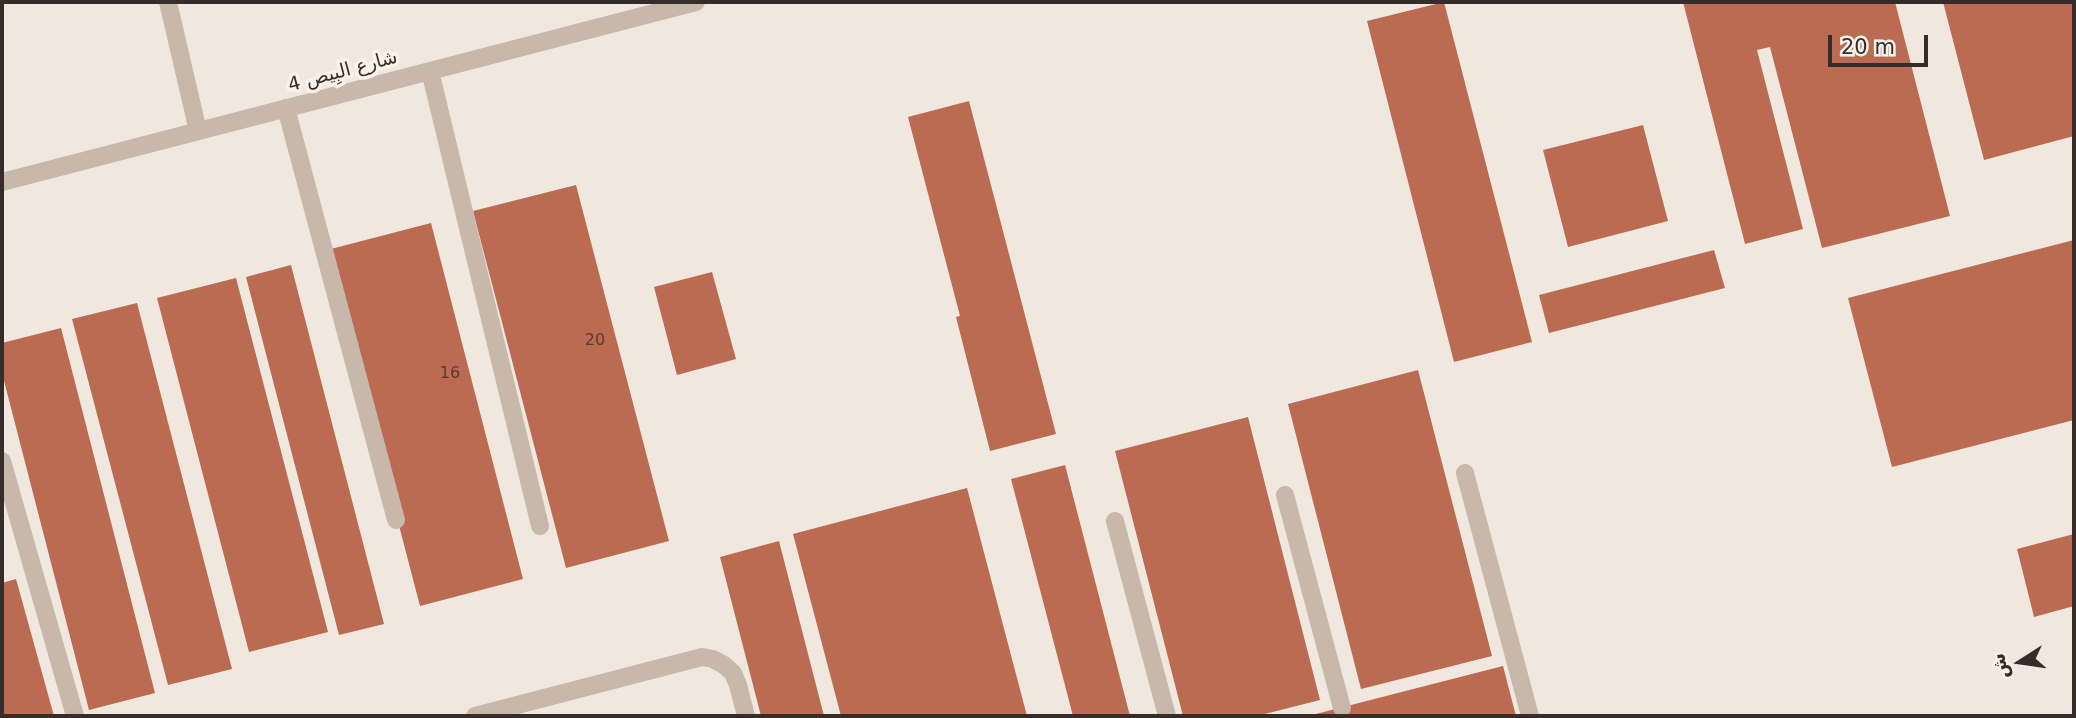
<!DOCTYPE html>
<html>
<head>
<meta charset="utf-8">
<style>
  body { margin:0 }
  #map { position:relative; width:2076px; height:718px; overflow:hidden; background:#f0e8de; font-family:"DejaVu Sans","Noto Sans Arabic",sans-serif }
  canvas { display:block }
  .frame { position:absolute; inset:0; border:4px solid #362d2a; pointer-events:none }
  .north { position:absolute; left:1985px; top:627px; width:70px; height:70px; -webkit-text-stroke:5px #f8f2ea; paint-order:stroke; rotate:258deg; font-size:19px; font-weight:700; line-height:28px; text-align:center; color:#362d2a }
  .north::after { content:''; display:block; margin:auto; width:24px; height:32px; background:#362d2a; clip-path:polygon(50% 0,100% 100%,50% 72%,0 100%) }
  .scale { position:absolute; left:1828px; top:35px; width:100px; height:32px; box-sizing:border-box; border:4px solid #362d2a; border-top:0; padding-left:9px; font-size:21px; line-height:24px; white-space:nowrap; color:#362d2a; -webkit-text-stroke:5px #f8f2ea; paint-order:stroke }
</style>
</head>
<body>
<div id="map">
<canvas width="2076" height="718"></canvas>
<div class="frame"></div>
<div class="north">ش</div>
<div class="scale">20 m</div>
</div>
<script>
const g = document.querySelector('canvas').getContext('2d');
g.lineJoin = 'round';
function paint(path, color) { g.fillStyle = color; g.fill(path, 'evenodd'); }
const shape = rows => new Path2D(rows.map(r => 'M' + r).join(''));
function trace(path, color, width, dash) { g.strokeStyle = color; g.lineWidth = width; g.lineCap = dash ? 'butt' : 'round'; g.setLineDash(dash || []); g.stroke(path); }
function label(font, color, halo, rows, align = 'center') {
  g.font = font + ' "DejaVu Sans","Noto Sans Arabic",sans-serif'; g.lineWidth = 7; g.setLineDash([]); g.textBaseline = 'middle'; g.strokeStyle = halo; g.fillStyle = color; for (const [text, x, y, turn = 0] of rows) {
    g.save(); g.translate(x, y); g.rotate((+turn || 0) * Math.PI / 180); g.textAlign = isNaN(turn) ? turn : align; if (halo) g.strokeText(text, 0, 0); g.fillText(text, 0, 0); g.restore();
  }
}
const building = shape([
  [1444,2,1532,342,1454,362,1367,21],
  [1683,2,1895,2,1950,216,1822,248,1770,47,1757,50,1803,229,1745,244],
  [1943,2,2074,2,2074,136,1984,160],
  [969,101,1056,434,990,451,956,317,960,316,908,117],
  [1643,125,1668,221,1568,247,1543,150],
  [576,185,669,541,566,568,473,211],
  [431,223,523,579,420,606,327,250],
  [2074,240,2074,420,1892,467,1848,298],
  [1714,250,1725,288,1549,333,1539,295],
  [291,265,384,624,339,635,246,277],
  [712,272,736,359,677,375,654,287],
  [236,278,328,632,249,652,157,298],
  [137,303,232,669,168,685,72,319],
  [61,328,155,693,89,710,2,373,2,343],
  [1418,370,1492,656,1361,689,1288,404],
  [1248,417,1320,700,1257,716,1183,716,1115,451],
  [1065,465,1130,716,1073,716,1011,479],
  [967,488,1027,716,841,716,793,534],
  [2074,534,2074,606,2034,617,2017,549],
  [779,541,824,716,761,716,720,557],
  [16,579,54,716,2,716,2,583],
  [1503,666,1516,716,1312,716,1312,715]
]);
const minor = shape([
  [168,2,198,131],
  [430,71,540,526],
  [286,108,396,520],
  [2,182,696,2],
  [2,461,75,716],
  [1465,473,1530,716],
  [1285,495,1342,708],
  [1115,521,1167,716],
  [475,716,702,657,713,659,724,665,733,673,738,685,746,716]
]);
const numberNames = [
  ["20",595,341],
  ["16",450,374]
];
const streetNames = [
  ["شارع البِيص 4",343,72,-15]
];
paint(building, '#ba6b52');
trace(minor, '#c7b8ab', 18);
label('16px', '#573c34', null, numberNames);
label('19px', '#362d2a', '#f8f2ea', streetNames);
</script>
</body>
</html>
